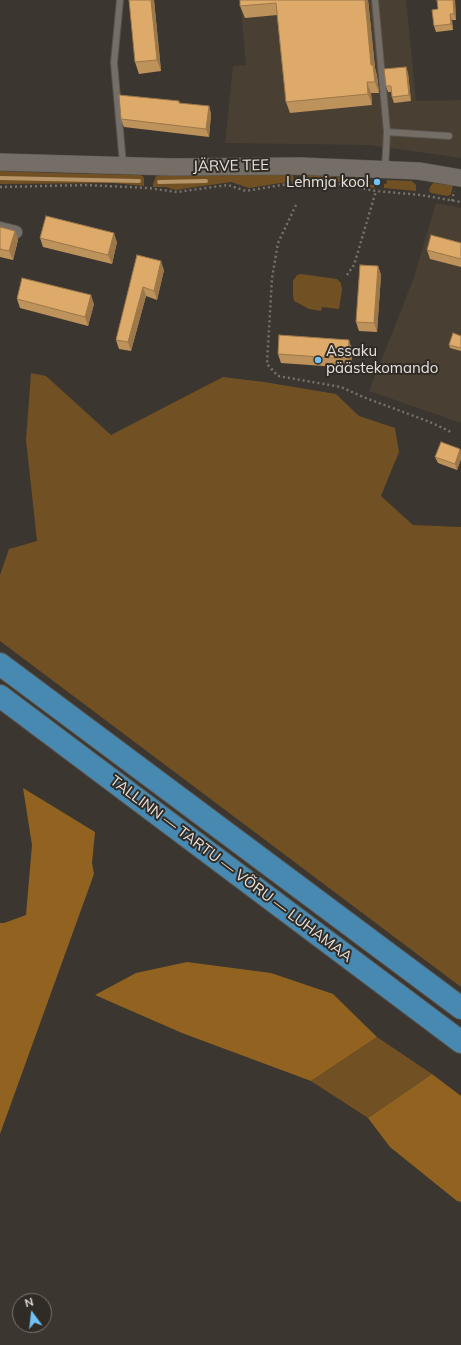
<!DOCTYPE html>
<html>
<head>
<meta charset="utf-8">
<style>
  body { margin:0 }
  #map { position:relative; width:461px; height:1345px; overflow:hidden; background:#3b362f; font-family:Mulish,sans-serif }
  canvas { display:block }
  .north { position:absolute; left:12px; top:1293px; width:40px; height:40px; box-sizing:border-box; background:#312b25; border:1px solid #79746f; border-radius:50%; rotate:345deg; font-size:11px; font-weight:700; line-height:16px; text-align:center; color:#e6e2de }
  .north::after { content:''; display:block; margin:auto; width:14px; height:18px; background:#70c2f4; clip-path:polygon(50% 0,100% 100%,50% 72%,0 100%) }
</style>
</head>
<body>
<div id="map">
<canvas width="461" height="1345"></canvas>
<div class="north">N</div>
</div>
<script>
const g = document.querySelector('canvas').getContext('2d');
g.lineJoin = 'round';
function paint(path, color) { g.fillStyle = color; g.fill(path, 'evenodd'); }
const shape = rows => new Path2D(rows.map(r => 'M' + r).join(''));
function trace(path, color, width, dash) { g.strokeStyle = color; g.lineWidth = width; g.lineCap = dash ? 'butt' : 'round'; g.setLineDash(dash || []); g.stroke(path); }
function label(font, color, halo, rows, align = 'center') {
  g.font = font + ' Mulish,sans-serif'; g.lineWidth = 4; g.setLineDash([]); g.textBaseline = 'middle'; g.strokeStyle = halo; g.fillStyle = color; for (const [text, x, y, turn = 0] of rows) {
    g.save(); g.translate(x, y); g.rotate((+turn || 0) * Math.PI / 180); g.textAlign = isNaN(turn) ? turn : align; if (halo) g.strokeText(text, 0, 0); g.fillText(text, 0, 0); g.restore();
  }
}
const built = shape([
  [240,0,406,0,416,101,461,100,461,158,369,145,225,143,233,66,246,65],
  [436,203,461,208,461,423,369,391,413,280]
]);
const green = shape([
  [0,171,57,173,140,175,143,176,144,179,144,186,113,183,0,184],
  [289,174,293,176,294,181,249,188,231,182,175,190,166,187,153,187,153,184,156,176,159,175],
  [309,174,313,174,367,180,366,185,374,185,374,188,334,181,306,178],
  [387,180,412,181,416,185,416,191,384,188,384,184,386,184],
  [433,183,453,185,451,194,448,196,442,195,431,193,429,191,430,187],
  [301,274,337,279,341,283,342,290,339,309,322,307,321,311,309,309,294,301,293,294,293,281,297,275],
  [31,373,46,376,111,435,223,377,264,382,336,394,359,416,395,428,399,452,381,496,413,525,461,527,461,987,0,641,0,575,9,549,37,541,26,440],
  [377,1037,432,1074,368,1118,311,1081]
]);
const forest = shape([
  [23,788,95,832,92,863,94,874,0,1134,0,923,4,923,26,915,32,845],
  [187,962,271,973,333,994,377,1037,311,1081,182,1033,95,995,136,973],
  [432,1074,461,1096,461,1202,457,1201,390,1147,368,1118]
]);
const stream = shape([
  [0,178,139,181],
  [159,182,206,181]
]);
const path = shape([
  [334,183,376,191,421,195,461,202],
  [0,187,87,185,148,188,177,192,228,185,246,191,299,182],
  [452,201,454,191],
  [296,205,278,243,272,278,267,364,278,376,341,387,363,397,430,422,451,432],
  [347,275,354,265,376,191]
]);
const lane = shape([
  [120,0,114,63,123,164],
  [375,0,387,132,385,169],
  [387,132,449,136]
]);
const street = shape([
  [0,228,16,232]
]);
const secondary = shape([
  [0,162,173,167,300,166,419,171,461,178]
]);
const highway = shape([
  [0,664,461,1008],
  [0,696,461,1042]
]);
const wall = shape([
  [154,0,161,71,139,74,135,62],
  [240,0,368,0,375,68,377,76,379,93,371,93,372,105,290,113,286,102,277,15,245,18,240,6],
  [455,0,456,20,452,20,453,30,436,32,434,26,438,9],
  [406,67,408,73,411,101,394,103,392,97,392,92,388,92,386,86],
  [179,101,180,104,209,106,211,114,209,137,124,127,121,119],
  [0,227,15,231,18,240,13,260,0,257],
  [40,238,117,242,112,264,43,247],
  [461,243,461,267,430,259,427,250],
  [137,255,164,270,157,300,146,296,131,351,119,349,116,340],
  [378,266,381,275,377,332,359,331,356,322],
  [17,299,94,304,88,326,20,308],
  [461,336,461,351,450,348,449,345],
  [352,349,351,368,281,363,278,354],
  [461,451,461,459,457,470,438,463,435,457]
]);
const shadedWall = shape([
  [151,0,154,0,161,71,157,60],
  [365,0,368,0,375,68,377,76,379,93,375,82,371,65],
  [453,0,455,0,456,20,454,14],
  [450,14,452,20,453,30,451,24],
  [406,67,408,73,411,101,409,95],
  [367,82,371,93,372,105,368,94],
  [209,106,211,114,209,137,206,129],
  [15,231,18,240,13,260,9,251],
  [114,233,117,242,112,264,108,255],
  [161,261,164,270,157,300,154,291],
  [378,266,381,275,377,332,374,323],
  [143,287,146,296,131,351,128,342],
  [91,295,94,304,88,326,85,317],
  [349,340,352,349,351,368,348,359],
  [460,449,461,451,461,459,457,470,455,464]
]);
const building = shape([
  [129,0,151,0,157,60,135,62,129,0],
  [240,0,365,0,371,65,373,65,375,82,367,82,368,94,286,102,276,3,240,6,240,0],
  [437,0,453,0,454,14,450,14,451,24,434,26,432,10,438,9,437,0],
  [406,67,409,95,392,97,391,86,386,86,384,69,406,67],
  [119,95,179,101,179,103,209,106,206,129,121,119,119,95],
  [46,216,114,233,108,255,40,238,46,216],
  [0,227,15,231,9,251,0,249,0,227],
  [431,235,461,243,461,259,427,250,431,235],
  [137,255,161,261,154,291,143,287,128,342,116,340,137,255],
  [360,265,378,266,374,323,356,322,360,265],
  [22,278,91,295,85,317,17,299,22,278],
  [453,333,461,336,461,348,449,345,453,333],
  [279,335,349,340,348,359,278,354,279,335],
  [441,442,460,449,455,464,435,457,441,442]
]);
const markers = [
  [377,182,4,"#70c2f4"],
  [318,360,4,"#70c2f4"]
];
const streetNames = [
  ["JÄRVE TEE",231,166,-1],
  ["TALLINN — TARTU — VÕRU — LUHAMAA",231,869,37]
];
const poiNames = [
  ["Lehmja kool",369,182],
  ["Assaku",326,351,"left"],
  ["päästekomando",326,368,"left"]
];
paint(built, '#493f33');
paint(green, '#715023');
paint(forest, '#926320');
trace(stream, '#b89567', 4);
trace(lane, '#59544f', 8);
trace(street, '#59544f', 14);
trace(secondary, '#59544f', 18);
trace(highway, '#59544f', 24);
trace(path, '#76726c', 2.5, [2, 3]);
trace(lane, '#746e66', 6);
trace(street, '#746e66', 12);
trace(secondary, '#746e66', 17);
trace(highway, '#4889b1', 22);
paint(wall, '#be925b');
paint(shadedWall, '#9b774a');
paint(building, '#ddaa6a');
trace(building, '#9b774a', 1);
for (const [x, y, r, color] of markers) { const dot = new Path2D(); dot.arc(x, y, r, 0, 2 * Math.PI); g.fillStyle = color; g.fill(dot); trace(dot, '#312b25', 1.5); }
label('15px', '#e6e2de', '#312b25', streetNames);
label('15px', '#e6e2de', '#312b25', poiNames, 'right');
</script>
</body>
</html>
